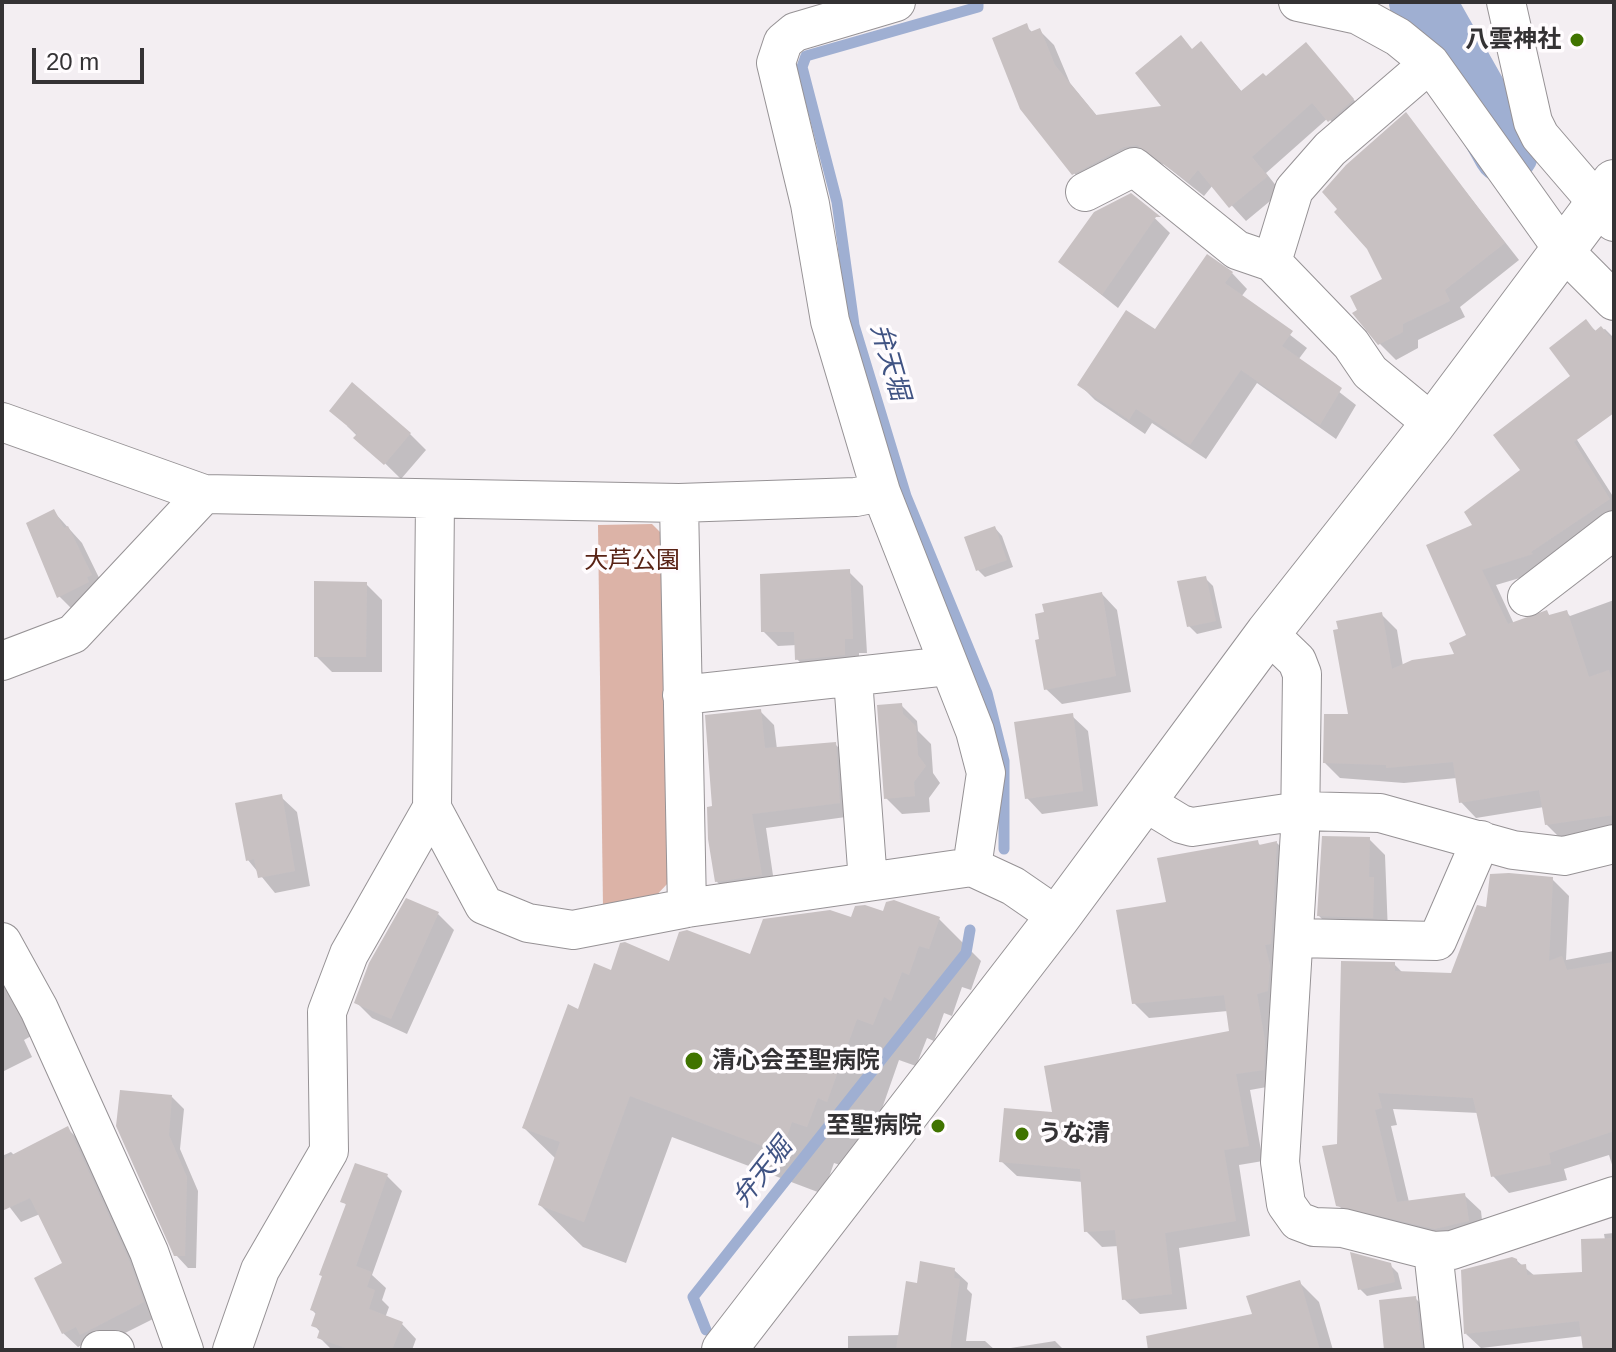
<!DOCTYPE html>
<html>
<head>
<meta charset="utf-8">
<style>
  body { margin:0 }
  #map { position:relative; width:1616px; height:1352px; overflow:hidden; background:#f3eef2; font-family:Arial,sans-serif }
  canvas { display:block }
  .frame { position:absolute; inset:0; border:4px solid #343234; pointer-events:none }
  .scale { position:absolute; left:32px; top:48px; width:112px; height:36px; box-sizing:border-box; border:4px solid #343234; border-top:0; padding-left:10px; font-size:24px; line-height:28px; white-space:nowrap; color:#343234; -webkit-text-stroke:6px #fffcfe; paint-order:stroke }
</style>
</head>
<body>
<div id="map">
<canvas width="1616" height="1352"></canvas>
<div class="frame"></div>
<div class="scale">20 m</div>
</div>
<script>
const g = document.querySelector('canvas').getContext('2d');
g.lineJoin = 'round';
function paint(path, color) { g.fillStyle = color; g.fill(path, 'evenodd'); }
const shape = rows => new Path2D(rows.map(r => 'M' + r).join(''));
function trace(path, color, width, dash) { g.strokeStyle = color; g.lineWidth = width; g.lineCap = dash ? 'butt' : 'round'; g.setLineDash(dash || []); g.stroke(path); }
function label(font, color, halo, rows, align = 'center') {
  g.font = font + ' Arial,"Noto Sans JP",sans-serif'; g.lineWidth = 7; g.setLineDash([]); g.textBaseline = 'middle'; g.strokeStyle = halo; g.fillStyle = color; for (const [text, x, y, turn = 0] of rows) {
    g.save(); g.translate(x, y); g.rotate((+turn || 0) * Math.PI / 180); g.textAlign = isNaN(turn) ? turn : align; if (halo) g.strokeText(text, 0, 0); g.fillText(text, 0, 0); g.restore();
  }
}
const green = shape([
  [652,524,666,538,670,881,647,905,603,908,598,525]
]);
const shadow = shape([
  [1026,26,1033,33,1039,30,1054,45,1070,83,1098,117,1165,107,1193,50,1201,44,1243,93,1266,79,1306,45,1368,116,1345,135,1328,118,1266,173,1281,192,1246,221,1213,185,1204,196,1165,165,1152,160,1089,189,1074,173],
  [1406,115,1519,260,1460,307,1465,317,1418,340,1418,348,1396,360,1380,344,1384,280],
  [1131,195,1170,233,1118,308,1060,262],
  [1232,273,1247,289,1241,297,1307,348,1298,360,1356,405,1336,439,1257,383,1206,459,1152,423,1145,434,1095,400,1080,385],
  [1586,322,1597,332,1605,329,1614,338,1614,407],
  [1560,413,1614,498,1614,520,1547,570,1496,585,1514,624,1547,613,1551,617,1566,612,1570,616,1614,600,1614,832,1562,840,1546,824,1544,807,1476,818,1461,802,1457,778,1404,783,1340,778,1325,763,1350,717,1381,614,1397,630,1403,666,1457,656,1469,636,1476,525,1523,471],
  [347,426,410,434,426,450,401,479],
  [54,512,82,543,105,590,74,611,59,596],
  [995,528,1002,536,1013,567,985,577,978,570],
  [849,572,863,586,867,653,859,653,859,669,811,674,797,659,797,645,778,646,763,631],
  [1205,578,1213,586,1222,628,1197,634,1189,626],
  [366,584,382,600,382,672,332,672,316,656],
  [1102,594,1117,610,1131,692,1062,704,1046,689,1042,641],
  [901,705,917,721,918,731,931,744,933,773,940,783,929,798,930,812,902,814,886,798],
  [760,711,774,725,777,749,835,744,849,758,853,816,766,828,775,889,731,895,716,881,714,808],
  [1072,716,1088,731,1098,806,1042,814,1027,798],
  [281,797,297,812,310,886,275,893,248,860],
  [1369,839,1385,855,1388,933,1335,932,1319,916],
  [1257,842,1262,847,1277,843,1292,858,1278,1085,1250,1090,1263,1161,1239,1165,1250,1236,1179,1248,1187,1309,1140,1314,1124,1299,1119,1246,1102,1247,1086,1231,1083,1182,1017,1176,1001,1161,1055,1114,1231,1032,1228,1011,1149,1018,1134,1003,1169,904],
  [1552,879,1569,896,1566,960,1614,951,1614,1171,1609,1155,1564,1169,1567,1180,1509,1193,1493,1176,1479,1113,1393,1109,1397,1125,1391,1126,1409,1202,1464,1195,1481,1211,1484,1238,1453,1245,1355,1222,1338,1205,1339,1146,1394,964,1404,974,1452,975,1488,909],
  [438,914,454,930,407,1034,372,1018,356,1002],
  [884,914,939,919,981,961,971,990,962,987,952,1016,944,1013,934,1041,927,1038,916,1066,899,1060,870,1143,849,1168,834,1163,823,1194,672,1137,626,1263,583,1247,540,1205,556,1159,524,1128,579,1011,612,973,752,956,853,919],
  [2,979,33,1035,24,1040,32,1057,2,1072],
  [172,1097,184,1109,180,1149,198,1191,196,1268,188,1268,176,1255,118,1125],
  [68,1129,82,1143,157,1317,95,1348,89,1341,78,1347,63,1333,65,1264,40,1214,21,1222,2,1197,2,1156,11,1152,15,1156],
  [387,1176,402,1191,372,1275,386,1288,382,1300,389,1307,385,1318,402,1324,416,1339,412,1350,332,1350,320,1338,321,1333,314,1325,317,1315,312,1310,347,1206,343,1201],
  [1614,1233,1614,1350,1585,1350,1583,1336,1481,1348,1466,1334,1516,1260,1536,1277,1584,1274,1605,1240,1604,1234],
  [1390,1265,1398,1273,1402,1289,1367,1296,1360,1289],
  [954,1270,968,1283,967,1289,972,1294,966,1341,985,1341,995,1350,848,1350,848,1336,901,1335,919,1285],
  [1299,1282,1319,1302,1333,1350,1184,1350,1255,1316],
  [1415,1298,1431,1314,1435,1350,1386,1350],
  [1055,1341,1064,1350,998,1350]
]);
const stream = shape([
  [978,2,978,7,806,56,802,67,837,202,854,325,906,496,987,693,1004,761,1004,849],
  [706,1330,693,1297,966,953,970,930]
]);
const river = shape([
  [1422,2,1506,151]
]);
const building = shape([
  [1027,23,1030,32,1040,28,1055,65,1096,115,1161,106,1135,73,1181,35,1192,49,1201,41,1241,91,1263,73,1266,76,1306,42,1354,99,1328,122,1312,103,1252,157,1268,176,1229,208,1198,170,1188,182,1137,145,1124,147,1072,175,1020,109,992,38],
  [1406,112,1505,243,1445,290,1450,301,1403,324,1403,332,1378,345,1352,313,1357,310,1350,296,1382,279,1367,249,1334,212,1337,209,1322,192,1346,165],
  [1131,193,1161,217,1156,217,1102,295,1058,262,1094,212],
  [1207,254,1233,272,1225,283,1293,331,1282,346,1342,388,1320,425,1241,370,1190,445,1136,409,1129,420,1077,385,1126,310,1155,329],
  [1586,319,1595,331,1601,326,1614,342,1614,413,1574,442,1610,499,1531,552,1533,554,1482,570,1508,624,1547,610,1549,615,1567,610,1589,677,1609,670,1614,686,1614,815,1545,825,1539,790,1459,803,1453,762,1386,768,1386,765,1323,763,1324,714,1348,714,1333,630,1338,629,1336,621,1382,612,1392,669,1412,660,1454,654,1449,643,1466,635,1426,545,1472,525,1464,512,1520,470,1493,435,1570,376,1549,348],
  [352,382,411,433,384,465,353,438,357,434,329,411],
  [54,509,64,528,68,526,92,575,87,577,89,582,57,598,26,523],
  [995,526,1007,560,976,571,964,537],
  [850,569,853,639,845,639,845,655,795,660,794,632,761,632,760,574],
  [1206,576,1216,621,1187,627,1177,581],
  [314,581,367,582,366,657,314,657],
  [1102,592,1116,676,1044,690,1035,640,1039,639,1035,614,1044,612,1042,604],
  [902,703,903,714,916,726,918,755,926,766,914,782,915,796,884,799,877,705],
  [761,709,765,748,836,742,840,803,752,814,762,875,715,882,708,839,707,807,712,806,705,715],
  [1073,713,1083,791,1025,799,1014,722],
  [282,794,295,871,258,878,254,859,246,861,235,803],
  [1322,836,1370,837,1369,877,1374,877,1373,918,1317,916],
  [1258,840,1259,845,1277,841,1271,944,1265,945,1270,965,1268,991,1257,994,1265,1041,1264,1070,1236,1074,1249,1146,1224,1150,1236,1221,1165,1233,1172,1294,1122,1300,1115,1230,1084,1232,1080,1169,999,1162,1004,1108,1052,1112,1044,1066,1229,1031,1224,995,1132,1004,1116,910,1166,902,1157,858],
  [1509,873,1553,877,1549,961,1562,956,1567,970,1614,962,1614,1131,1549,1153,1551,1164,1491,1177,1473,1098,1378,1093,1382,1108,1375,1110,1397,1202,1465,1193,1469,1221,1435,1229,1336,1206,1322,1146,1337,1144,1341,961,1395,962,1395,971,1451,973,1477,905,1486,907,1490,874],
  [406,898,439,912,391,1019,354,1003,369,963],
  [894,900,940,917,929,949,919,946,909,975,902,972,891,1001,884,997,873,1025,857,1019,827,1102,818,1098,807,1127,792,1122,781,1153,630,1096,584,1222,538,1205,560,1142,522,1128,568,1004,578,1009,594,963,611,970,620,943,625,942,669,961,679,932,687,930,750,954,763,919,830,910,851,917,855,906,865,905,883,911,886,902],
  [120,1090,172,1095,169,1135,187,1177,185,1256,174,1256,116,1126],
  [68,1126,129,1260,144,1302,80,1335,76,1327,62,1334,34,1278,62,1263,30,1198,2,1211,2,1160],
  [355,1163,388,1174,356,1266,372,1272,367,1287,375,1290,369,1309,403,1322,392,1350,351,1350,317,1338,320,1329,311,1326,316,1312,310,1310,322,1276,319,1275,346,1204,340,1202],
  [1614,1238,1614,1350,1583,1350,1579,1321,1464,1334,1461,1270,1512,1257,1517,1259,1518,1265,1526,1264,1527,1275,1582,1272,1581,1239],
  [1350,1252,1391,1263,1395,1282,1358,1290],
  [920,1261,955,1268,954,1278,960,1279,950,1350,896,1350,906,1281,917,1283],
  [1300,1280,1320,1350,1148,1350,1146,1336,1252,1314,1246,1296],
  [1416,1296,1422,1350,1384,1350,1379,1300]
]);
const minor = shape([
  [896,2,795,32,783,42,776,63,810,204,830,321,881,492,975,731,986,773,972,867],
  [1298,2,1358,15,1398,37,1430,63,1564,251,1614,301],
  [1506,2,1533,122,1540,136,1614,222],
  [1085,192,1134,167,1237,250,1272,262,1351,344,1370,372,1433,424],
  [1272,262,1294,190,1330,149,1430,63],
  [2,422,204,494,679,503,856,497,881,492],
  [435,501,432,808,484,905,528,923,573,930,687,908,972,867,1013,886,1058,917],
  [679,503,687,908],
  [1527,597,1614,530],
  [1268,633,1297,661,1302,674,1300,831,1280,1162,1286,1204,1298,1221,1314,1227,1343,1228,1433,1251,1452,1250,1614,1196],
  [2,661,73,634,204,494],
  [853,679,868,882],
  [682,695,948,666],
  [1143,801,1181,824,1192,827,1300,811,1380,813,1513,850,1564,856,1614,844],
  [1294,938,1437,941,1481,840],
  [2,942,39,1009,149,1252,184,1350],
  [1433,1251,1444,1350],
  [100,1350,115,1350],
  [232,1350,260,1270,329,1151,327,1012,349,954,432,808]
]);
const tertiary = shape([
  [724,1350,1058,917,1268,633,1433,424,1614,182]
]);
const markers = [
  [1577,40,8,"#407400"],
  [694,1061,10,"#407400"],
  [938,1126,8,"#407400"],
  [1022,1134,8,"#407400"]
];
const poiNames = [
  ["八雲神社",1561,40],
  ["清心会至聖病院",712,1061,"left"],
  ["至聖病院",922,1126],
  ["うな清",1038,1134,"left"]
];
const parkNames = [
  ["大芦公園",632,561]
];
const waterNames = [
  ["弁天堀",889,362,74],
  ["弁天堀",763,1173,-52]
];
paint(green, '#dcb3a7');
paint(shadow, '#0003');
trace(stream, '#9fafd2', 11);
trace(river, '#9fafd2', 66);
paint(building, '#c8c1c2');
trace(minor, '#969295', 40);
trace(tertiary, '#969295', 46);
trace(minor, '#fff', 38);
trace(tertiary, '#fff', 44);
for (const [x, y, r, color] of markers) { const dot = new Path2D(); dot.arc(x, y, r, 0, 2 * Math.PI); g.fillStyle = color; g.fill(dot); trace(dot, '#fffcfe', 3); }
label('bold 24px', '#343234', '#fffcfe', poiNames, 'right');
label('24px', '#582214', '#fffcfe', parkNames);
label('italic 26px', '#405383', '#fffcfe', waterNames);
</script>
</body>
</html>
